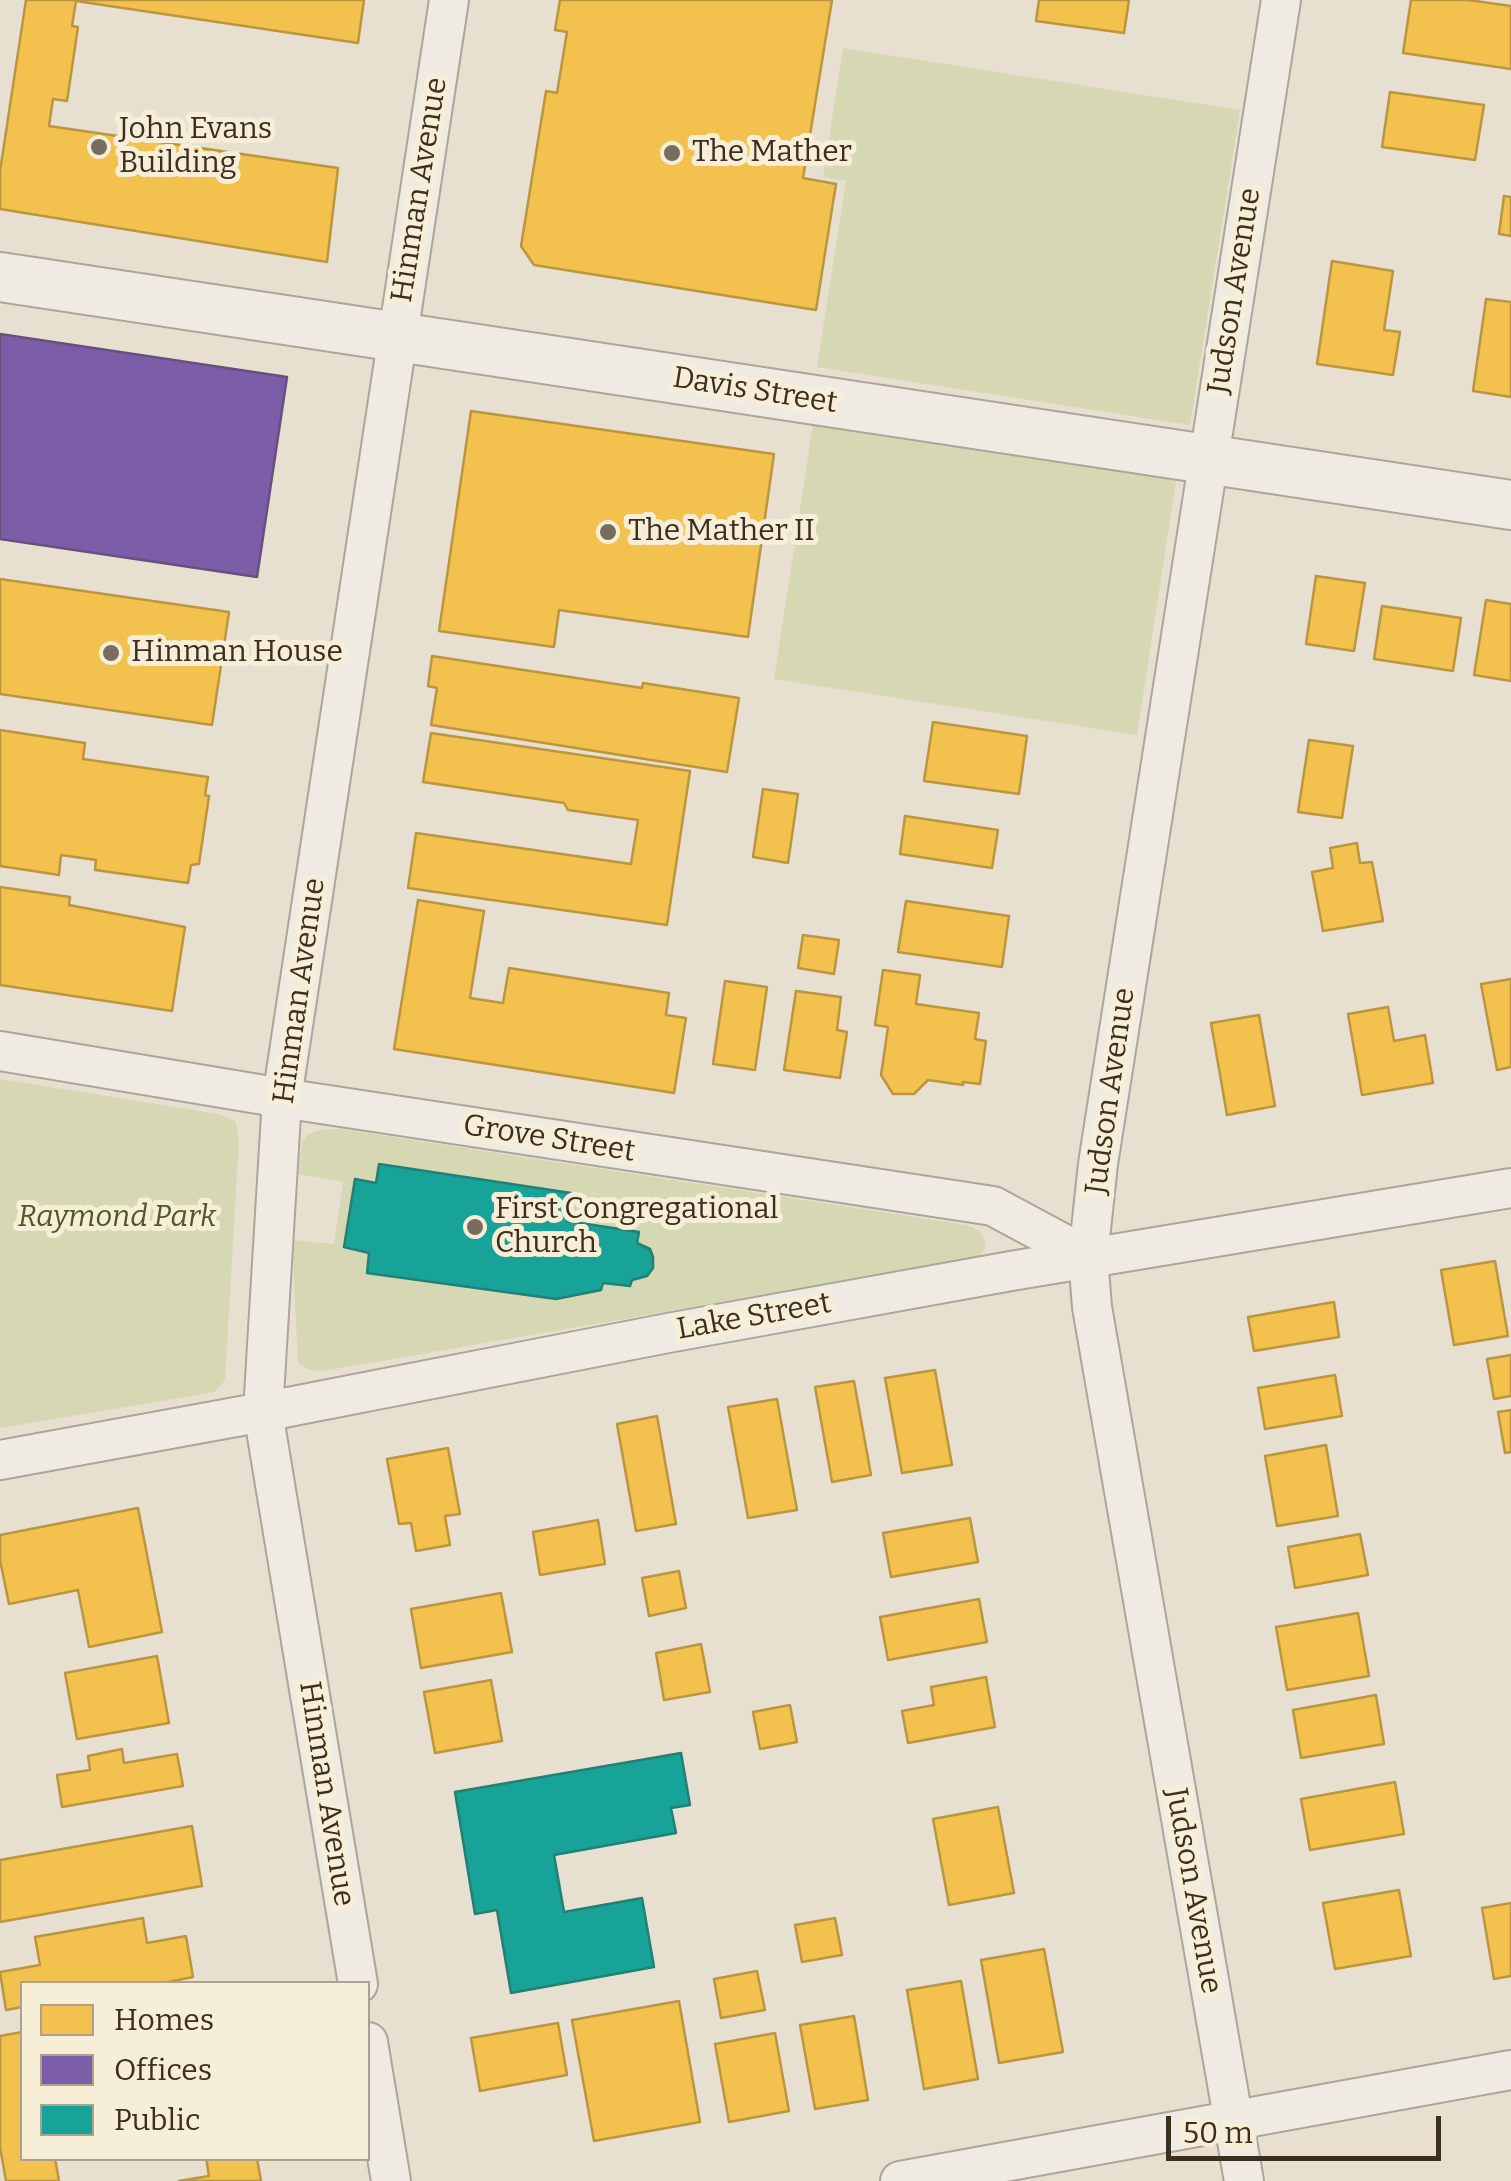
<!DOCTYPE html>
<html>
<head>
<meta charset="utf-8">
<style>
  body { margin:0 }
  #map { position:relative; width:1511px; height:2181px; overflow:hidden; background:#e7e0d1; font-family:Bitter,serif }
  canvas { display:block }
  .legend { position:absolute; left:20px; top:1981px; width:350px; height:180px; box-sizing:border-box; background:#f7eed8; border:2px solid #ada18e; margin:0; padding:12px 18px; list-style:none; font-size:30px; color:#3d2e20 }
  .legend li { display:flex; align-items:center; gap:20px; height:50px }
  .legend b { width:50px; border:2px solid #ada18e }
  .scale { position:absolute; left:1166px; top:2116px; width:275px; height:45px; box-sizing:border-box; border:5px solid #3d2e20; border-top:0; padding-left:12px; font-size:30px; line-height:35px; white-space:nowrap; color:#3d2e20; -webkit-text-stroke:8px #f7eed8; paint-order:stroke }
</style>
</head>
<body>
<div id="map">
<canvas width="1511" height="2181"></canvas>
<ul class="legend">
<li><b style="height:28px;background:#f2c14e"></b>Homes</li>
<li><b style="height:28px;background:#7b5ea7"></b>Offices</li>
<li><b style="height:28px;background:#17a398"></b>Public</li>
</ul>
<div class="scale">50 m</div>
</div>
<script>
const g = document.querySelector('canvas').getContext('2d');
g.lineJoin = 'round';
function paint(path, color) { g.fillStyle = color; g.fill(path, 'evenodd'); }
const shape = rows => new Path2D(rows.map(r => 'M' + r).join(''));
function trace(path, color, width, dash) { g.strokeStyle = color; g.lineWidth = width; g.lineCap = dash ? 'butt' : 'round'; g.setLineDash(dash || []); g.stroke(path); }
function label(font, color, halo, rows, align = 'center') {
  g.font = font + ' Bitter,serif'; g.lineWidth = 10; g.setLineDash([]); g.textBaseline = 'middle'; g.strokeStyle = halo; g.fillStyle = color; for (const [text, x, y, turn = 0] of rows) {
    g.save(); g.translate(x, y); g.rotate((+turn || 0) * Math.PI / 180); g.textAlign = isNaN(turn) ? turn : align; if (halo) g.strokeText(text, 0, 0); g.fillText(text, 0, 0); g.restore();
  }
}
const green = shape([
  [843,48,1240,110,1190,425,817,367,846,181,823,177],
  [814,418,1178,468,1137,735,774,679],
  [0,1079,219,1114,235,1121,239,1138,225,1380,215,1392,0,1428],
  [324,1129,340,1129,967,1225,980,1231,986,1244,984,1250,979,1256,965,1260,323,1371,309,1370,298,1363,292,1240,334,1244,343,1182,298,1174,302,1143,308,1134],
  [380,1164,570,1193,567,1221,638,1232,637,1243,650,1249,653,1257,653,1268,647,1276,632,1280,630,1286,603,1283,601,1290,556,1299,367,1273,369,1253,344,1247,355,1180,376,1183]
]);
const homes = shape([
  [26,0,364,0,358,43,76,1,72,26,78,27,67,101,53,99,49,126,338,168,327,262,0,209,0,171,26,0],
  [560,0,832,0,803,178,836,184,816,310,534,265,521,246,546,91,557,93,567,32,555,30,560,0],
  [1039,0,1129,0,1124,33,1036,21,1039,0],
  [1411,0,1468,0,1511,6,1511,69,1403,53,1411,0],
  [1390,92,1484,105,1475,160,1382,147,1390,92],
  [1504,196,1511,197,1511,236,1499,234,1504,196],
  [1332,261,1393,271,1384,330,1400,332,1393,375,1317,364,1332,261],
  [1486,299,1511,302,1511,397,1473,391,1486,299],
  [471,411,774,454,748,637,559,610,554,647,439,631,471,411],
  [1316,576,1365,583,1354,651,1306,644,1316,576],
  [0,579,229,612,212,725,0,694,0,579],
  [1486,600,1511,604,1511,681,1474,675,1486,600],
  [1382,606,1461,618,1453,671,1374,659,1382,606],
  [432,656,642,688,643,683,739,698,727,772,431,725,437,688,428,686,432,656],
  [933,722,1027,736,1019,794,924,781,933,722],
  [0,730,85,743,83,759,208,777,205,795,209,796,199,864,191,865,188,883,95,870,96,860,61,855,59,875,0,866,0,730],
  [431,733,690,771,667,925,408,888,416,833,631,864,638,820,568,810,564,803,423,782,431,733],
  [1309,740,1353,746,1342,818,1298,812,1309,740],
  [763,789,798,794,788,863,753,857,763,789],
  [905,816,998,830,992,868,900,854,905,816],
  [1357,843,1360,863,1372,862,1383,921,1323,931,1312,872,1333,868,1330,848,1357,843],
  [0,887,70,897,69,905,185,927,172,1011,0,985,0,887],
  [418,900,484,911,470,998,503,1003,509,968,669,993,666,1015,686,1018,674,1093,394,1049,418,900],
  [906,901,1009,916,1002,967,898,952,906,901],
  [803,935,839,940,834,974,798,968,803,935],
  [883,970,920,975,916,1004,979,1013,975,1039,986,1041,980,1084,963,1082,963,1085,928,1080,914,1094,893,1094,881,1075,888,1027,875,1025,883,970],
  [1511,979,1511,1067,1497,1070,1481,984,1511,979],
  [725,981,767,987,755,1070,713,1064,725,981],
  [796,991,841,997,837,1030,847,1032,840,1078,784,1070,796,991],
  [1388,1007,1394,1041,1425,1035,1433,1083,1362,1095,1348,1014,1388,1007],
  [1259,1015,1275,1106,1227,1115,1211,1023,1259,1015],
  [1495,1261,1508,1336,1454,1345,1441,1270,1495,1261],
  [1334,1302,1339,1337,1254,1351,1248,1317,1334,1302],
  [1511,1355,1511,1396,1494,1399,1487,1359,1511,1355],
  [935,1370,952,1465,902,1473,885,1378,935,1370],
  [1335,1375,1342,1416,1265,1429,1258,1388,1335,1375],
  [854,1381,871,1475,832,1482,815,1387,854,1381],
  [777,1399,797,1510,748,1518,728,1407,777,1399],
  [1511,1410,1511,1452,1505,1453,1498,1412,1511,1410],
  [657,1416,676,1524,636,1531,617,1424,657,1416],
  [1326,1445,1338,1516,1277,1526,1265,1456,1326,1445],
  [448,1448,460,1514,445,1516,450,1545,416,1551,411,1523,399,1524,387,1459,448,1448],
  [138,1508,162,1632,89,1647,78,1590,9,1604,0,1560,0,1535,138,1508],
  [970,1518,978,1562,891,1577,883,1533,970,1518],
  [598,1520,605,1564,540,1575,533,1532,598,1520],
  [1360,1534,1368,1575,1295,1588,1288,1547,1360,1534],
  [679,1571,686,1608,649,1616,642,1578,679,1571],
  [501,1593,512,1652,421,1668,411,1609,501,1593],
  [979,1599,987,1642,888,1660,880,1617,979,1599],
  [1358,1613,1369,1676,1287,1690,1276,1627,1358,1613],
  [701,1644,710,1692,664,1700,656,1653,701,1644],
  [157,1656,169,1723,77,1739,65,1673,157,1656],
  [986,1677,995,1727,908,1743,902,1711,934,1705,931,1687,986,1677],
  [491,1680,502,1741,435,1753,424,1692,491,1680],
  [1376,1695,1384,1744,1301,1758,1293,1710,1376,1695],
  [790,1705,797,1742,760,1749,753,1712,790,1705],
  [122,1749,124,1763,177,1754,183,1786,62,1807,57,1775,90,1770,88,1756,122,1749],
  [1395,1782,1404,1834,1310,1850,1301,1799,1395,1782],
  [998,1807,1014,1893,949,1905,933,1819,998,1807],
  [192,1826,202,1886,0,1922,0,1860,192,1826],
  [1399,1890,1411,1956,1335,1969,1323,1903,1399,1890],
  [1511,1903,1511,1976,1494,1979,1482,1908,1511,1903],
  [143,1918,147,1943,186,1936,193,1977,158,1984,22,1984,22,2007,6,2010,0,1972,40,1965,35,1937,143,1918],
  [835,1918,842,1955,802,1962,795,1925,835,1918],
  [1044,1949,1063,2052,999,2063,981,1960,1044,1949],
  [757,1971,765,2010,721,2018,714,1979,757,1971],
  [961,1981,978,2079,924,2089,907,1990,961,1981],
  [679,2001,700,2122,594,2141,572,2020,679,2001],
  [854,2016,868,2100,815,2109,800,2025,854,2016],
  [558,2023,567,2075,480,2091,471,2038,558,2023],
  [22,2032,22,2158,55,2158,59,2181,6,2181,0,2147,0,2036,22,2032],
  [775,2033,789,2111,729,2122,715,2044,775,2033],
  [206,2158,257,2158,261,2181,179,2181,209,2176,206,2158]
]);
const offices = shape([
  [0,334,287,377,257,577,0,539,0,334]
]);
const public = shape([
  [379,1164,571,1193,567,1221,639,1232,637,1243,650,1249,653,1257,653,1268,647,1276,632,1280,630,1286,603,1283,601,1290,556,1299,367,1273,369,1253,344,1247,355,1179,376,1183,379,1164],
  [681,1753,690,1805,671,1808,676,1833,554,1855,564,1912,642,1898,654,1967,511,1993,497,1910,475,1914,455,1792,681,1753]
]);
const minor = shape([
  [0,1051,282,1098,993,1206,1088,1257],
  [0,1460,263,1412,668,1333,1011,1271,1511,1188],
  [358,1984,263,1412,282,1098,449,0],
  [368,2042,391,2181],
  [900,2181,1511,2070],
  [1244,2181,1092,1307,1088,1257,1098,1164,1281,0]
]);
const tertiary = shape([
  [0,277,1511,505]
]);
const markers = [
  [99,147,10,"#786c5e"],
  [672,153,10,"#786c5e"],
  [608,532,10,"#786c5e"],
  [111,653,10,"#786c5e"],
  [475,1227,10,"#786c5e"]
];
const poiNames = [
  ["John Evans",119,130],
  ["Building",119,164],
  ["The Mather",692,153],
  ["The Mather II",628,532],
  ["Hinman House",131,653],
  ["First Congregational",495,1210],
  ["Church",495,1244]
];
const streetNames = [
  ["Hinman Avenue",420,190,-81],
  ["Judson Avenue",1235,291,-81],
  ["Davis Street",755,391,9],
  ["Hinman Avenue",300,991,-82],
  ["Judson Avenue",1111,1091,-82],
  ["Grove Street",549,1139,9],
  ["Lake Street",754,1317,-10],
  ["Hinman Avenue",326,1794,81],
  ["Judson Avenue",1193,1891,80]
];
const parkNames = [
  ["Raymond Park",117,1218]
];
paint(green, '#d6d7b3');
paint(homes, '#f2c14e');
trace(homes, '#bc9540', 2.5);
paint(offices, '#7b5ea7');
trace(offices, '#68507e', 2.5);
paint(public, '#17a398');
trace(public, '#228074', 2.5);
trace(minor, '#ada599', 42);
trace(tertiary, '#ada599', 52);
trace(minor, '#efebe3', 38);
trace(tertiary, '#efebe3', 48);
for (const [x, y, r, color] of markers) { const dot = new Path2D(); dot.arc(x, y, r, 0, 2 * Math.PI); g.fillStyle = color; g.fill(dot); trace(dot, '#f7eed8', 4); }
label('30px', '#3d2e20', '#f7eed8', poiNames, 'left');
label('30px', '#3d2e20', '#f7eed8', streetNames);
label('italic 30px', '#4d5a26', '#f7eed8', parkNames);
</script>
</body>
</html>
